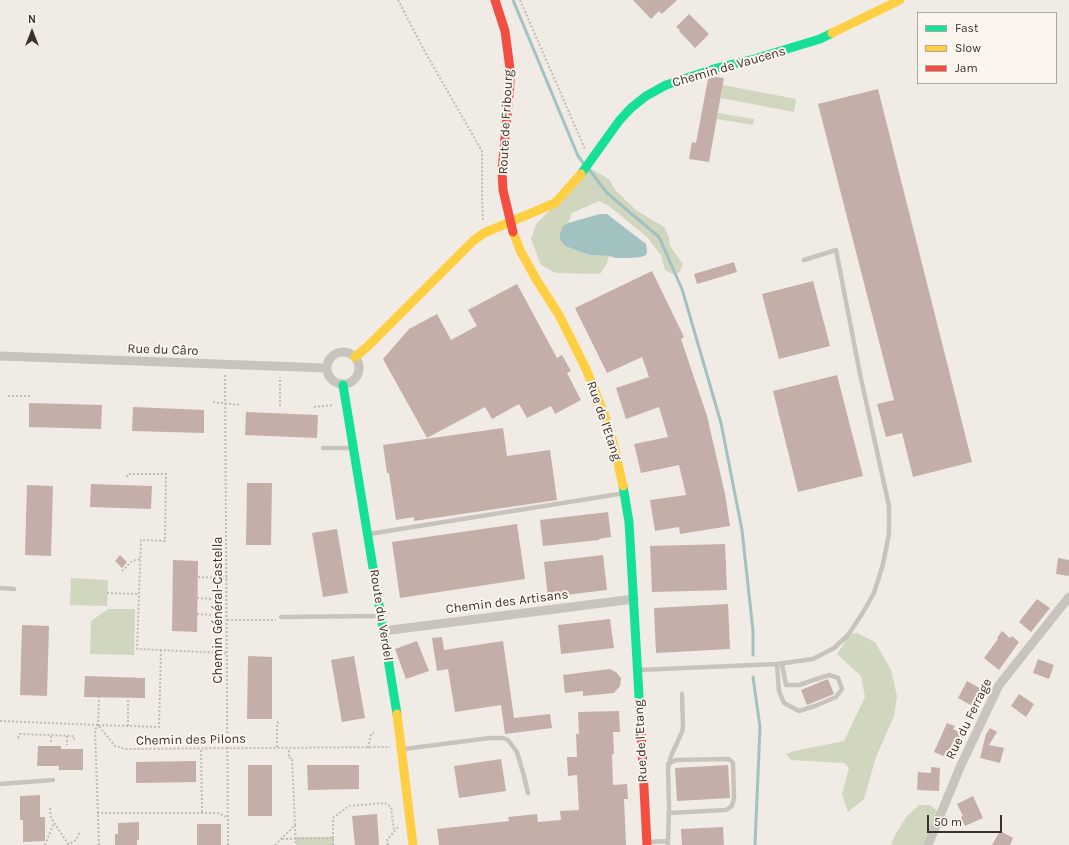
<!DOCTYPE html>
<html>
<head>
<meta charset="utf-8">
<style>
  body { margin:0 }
  #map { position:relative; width:1069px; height:845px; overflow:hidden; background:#f0ebe5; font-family:Karla,sans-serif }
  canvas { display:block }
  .legend { position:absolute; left:917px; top:12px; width:140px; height:72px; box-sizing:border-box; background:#fbf5ee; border:1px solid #aea6a0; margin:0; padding:5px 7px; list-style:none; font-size:12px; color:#3b302b }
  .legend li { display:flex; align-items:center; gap:8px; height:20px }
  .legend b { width:20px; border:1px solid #aea6a0 }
  .north { position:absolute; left:12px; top:12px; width:40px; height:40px; -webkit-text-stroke:3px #fbf5ee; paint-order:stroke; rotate:0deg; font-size:11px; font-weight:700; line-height:16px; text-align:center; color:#3b302b }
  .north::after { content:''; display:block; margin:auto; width:14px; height:18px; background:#3b302b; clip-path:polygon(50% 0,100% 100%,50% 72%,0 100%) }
  .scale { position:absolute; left:927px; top:815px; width:75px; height:18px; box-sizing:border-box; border:2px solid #3b302b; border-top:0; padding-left:5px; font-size:12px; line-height:14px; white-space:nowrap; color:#3b302b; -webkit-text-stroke:3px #fbf5ee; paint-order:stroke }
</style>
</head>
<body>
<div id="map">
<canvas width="1069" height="845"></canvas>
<ul class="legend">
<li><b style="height:5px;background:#16e098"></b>Fast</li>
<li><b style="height:5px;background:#ffcf43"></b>Slow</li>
<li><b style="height:5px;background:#f24e42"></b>Jam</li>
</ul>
<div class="north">N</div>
<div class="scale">50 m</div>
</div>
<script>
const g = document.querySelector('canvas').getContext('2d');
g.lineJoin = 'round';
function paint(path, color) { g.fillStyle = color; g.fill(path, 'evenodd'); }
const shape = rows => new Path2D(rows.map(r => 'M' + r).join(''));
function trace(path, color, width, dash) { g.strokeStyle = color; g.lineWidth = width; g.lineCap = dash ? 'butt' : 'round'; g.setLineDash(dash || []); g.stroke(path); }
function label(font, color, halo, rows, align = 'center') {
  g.font = font + ' Karla,sans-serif'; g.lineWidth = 4; g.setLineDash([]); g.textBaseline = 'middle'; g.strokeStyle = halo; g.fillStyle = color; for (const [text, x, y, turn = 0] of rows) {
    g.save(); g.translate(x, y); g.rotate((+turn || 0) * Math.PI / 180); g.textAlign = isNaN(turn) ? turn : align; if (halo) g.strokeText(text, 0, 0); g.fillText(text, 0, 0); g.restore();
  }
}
const green = shape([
  [723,85,796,99,794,112,721,98],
  [718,113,754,119,753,125,717,119],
  [591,169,609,179,616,191,636,210,664,227,669,237,670,246,683,264,680,272,673,274,665,270,661,255,647,237,609,206,599,201,572,213,568,223,563,227,560,240,565,246,589,255,609,256,607,263,600,274,556,273,541,265,531,239,536,224],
  [71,578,108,580,107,606,70,605],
  [108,609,135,609,134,655,90,654,91,621],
  [857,633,875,642,891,670,897,696,894,716,876,757,864,799,848,812,842,794,849,768,844,763,791,760,786,754,794,751,844,741,865,697,861,676,837,654,842,647,848,635],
  [919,805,930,805,938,811,928,845,891,845,895,835,907,816],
  [296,837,334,837,334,845,296,845]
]);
const water = shape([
  [600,214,607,214,646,244,647,252,646,255,641,257,630,258,616,258,609,256,589,255,565,246,560,240,560,234,563,226,568,223]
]);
const stream = shape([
  [513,0,578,156,584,164],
  [588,168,607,193,659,237,682,289,721,423,742,530,753,631,753,655],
  [753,677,760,727,755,845]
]);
const building = shape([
  [633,0,677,0,662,14,659,11,651,19],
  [689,14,709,34,695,48,679,31,680,30,676,27],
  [716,77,724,78,709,162,689,159,692,142,696,143,708,79],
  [878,89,972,462,913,477,902,433,886,437,877,404,894,400,818,104],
  [734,262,737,272,697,284,694,274],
  [652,271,684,337,681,339,707,416,725,494,730,526,680,534,679,527,655,531,650,500,686,495,679,465,641,473,634,444,668,437,659,407,626,419,616,388,649,377,642,357,607,373,575,308],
  [813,281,830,346,779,359,762,294],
  [517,284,557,358,562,355,571,371,567,373,581,400,555,414,551,406,527,418,519,404,492,419,485,407,427,438,383,359,409,329,437,314,451,340,477,326,468,310],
  [837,375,863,476,798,492,773,391],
  [29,403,102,405,101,429,29,427],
  [133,407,204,410,204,433,132,431],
  [246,412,318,415,317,438,245,435],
  [503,428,507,456,550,450,557,500,414,521,414,517,396,520,389,473,387,473,383,445],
  [247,483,272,483,271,545,246,545],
  [91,484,152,486,151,509,90,507],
  [27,485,53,486,51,556,25,555],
  [608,512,611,537,599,539,599,540,543,546,540,520],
  [517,524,525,579,400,598,392,542],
  [337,529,348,593,323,597,312,533],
  [725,544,727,590,652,592,650,546],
  [120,555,127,562,122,568,115,561],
  [603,555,607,590,548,597,544,562],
  [1058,558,1069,560,1069,576,1056,574],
  [173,560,198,561,197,632,172,631],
  [1037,599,1050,608,1031,632,1019,622],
  [728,604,730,649,656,653,654,608],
  [610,619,614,648,561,654,558,625],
  [22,625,49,626,47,696,20,695],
  [1002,631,1010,638,1012,636,1019,642,999,670,984,658,998,639,997,638],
  [442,637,444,650,503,641,514,718,550,714,552,728,505,734,501,705,455,712,448,669,437,671,432,638],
  [417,641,429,671,406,679,395,649],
  [248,656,272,657,272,719,247,719],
  [354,656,365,718,342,722,331,660],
  [1038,659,1054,665,1049,679,1033,673],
  [610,669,616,672,621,678,620,686,614,693,583,696,583,691,565,693,563,675],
  [85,676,145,678,145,698,84,697],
  [828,679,834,694,807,705,801,690],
  [967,681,983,690,974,707,958,698],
  [1019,694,1034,704,1026,717,1011,706],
  [619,711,620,732,613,732,614,754,612,754,613,785,627,784,628,799,624,799,626,845,439,845,437,829,509,821,508,817,537,814,538,822,561,820,560,811,579,810,577,775,568,776,567,757,577,757,576,734,579,734,578,712],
  [947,723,955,726,953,729,961,733,951,759,934,752],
  [990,728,997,732,989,745,1004,748,1000,763,980,758,986,734],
  [38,746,61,746,61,749,83,749,83,770,59,770,59,766,37,766],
  [501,759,506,791,459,798,454,766],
  [196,761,196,782,136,783,136,762],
  [248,765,272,765,272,816,248,816],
  [307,765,359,765,359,789,308,790],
  [728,765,730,798,677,801,675,768],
  [931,767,940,768,939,791,917,790,918,772,931,773],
  [40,795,40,817,45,817,45,841,23,842,23,820,20,820,20,796],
  [973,796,983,818,965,826,961,817,963,816,957,804],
  [377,814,379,845,355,845,352,816],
  [139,822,139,840,137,840,137,845,115,845,115,834,118,834,118,823],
  [197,824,221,824,221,845,197,845],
  [723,827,724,845,682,845,681,829],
  [1000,831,1013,838,1010,845,992,845]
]);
const path = shape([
  [398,0,425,52,482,151,482,199,483,222],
  [520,0,585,149],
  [225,375,228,845],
  [8,396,31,396],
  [213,402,241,405],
  [280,406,280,377],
  [314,407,334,405],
  [127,477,128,474,166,474,165,541,141,540,137,649,227,653],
  [122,571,132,561,140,559],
  [198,577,227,578],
  [107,593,139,594],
  [197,598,227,600],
  [197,614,227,616],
  [227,620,276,620],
  [0,721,98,725,115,746,126,749,390,747],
  [98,725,159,727,161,651],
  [128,726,128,698],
  [67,736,67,745],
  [18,738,20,734,74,736,74,741],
  [51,742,51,736],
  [277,747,277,723,280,721],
  [368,748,371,734,374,733],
  [201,750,202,812],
  [50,808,51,818,69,845],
  [97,813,218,813,227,817],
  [295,825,296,845],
  [333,838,333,818,349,806,385,803,391,807,394,831],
  [282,839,333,838,333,845],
  [45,845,54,823],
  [67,845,76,840,80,831],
  [99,845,95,730,98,725,99,697],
  [275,845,295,825,292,758,289,758,289,748],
  [388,845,387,840,399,826]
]);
const lane = shape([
  [323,448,351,448],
  [369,534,625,493],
  [0,588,14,589],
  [281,617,379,616],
  [777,664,779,691,784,703,799,711,815,706,836,697,842,689,838,678,829,675,799,685,786,685,782,664],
  [639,670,777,664,813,659,834,648,848,635,862,614,874,593,883,564,889,534,889,506,860,374,836,250,804,260],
  [404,749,490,738,503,738,508,740,517,752,524,776,528,793],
  [668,764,676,760,729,759,733,763,734,798,732,806,726,810,669,813],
  [0,784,53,780],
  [648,842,668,841],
  [668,845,669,806,668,768,671,756,682,732,683,726,682,694]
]);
const street = shape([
  '327 368a16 16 0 1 1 32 0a16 16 0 1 1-32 0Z',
  [0,356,326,368],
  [383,631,634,599],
  [928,845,961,765,999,685,1069,597]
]);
const fast = shape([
  [581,174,619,121,631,108,646,96,666,85,717,68,754,59,820,39,832,33],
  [343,385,397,714],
  [623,486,629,522,641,731]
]);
const slow = shape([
  [832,33,900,0],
  [513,232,521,252,536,279,559,315,586,369,605,416,613,442,623,486],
  [355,357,367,347,473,241,484,233,555,203,581,174],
  [397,714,413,845]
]);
const jam = shape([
  [495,0,505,31,510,69,510,83,502,171,503,190,513,232],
  [641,731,647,845]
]);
const streetNames = [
  ["Chemin de Vaucens",729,67,-16],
  ["Route de Fribourg",506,122,-87],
  ["Rue du Câro",163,350,2],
  ["Rue de l'Etang",604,421,71],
  ["Chemin des Artisans",507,602,-7],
  ["Chemin Général-Castella",218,610,-90],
  ["Route du Verdel",381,615,81],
  ["Rue du Ferrage",969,719,-64],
  ["Chemin des Pilons",191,740,-1],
  ["Rue de l'Etang",641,741,-93]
];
paint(green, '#d1d6bf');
paint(water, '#a1c2c1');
trace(stream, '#a1c2c1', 3);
paint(building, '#c3afa7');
trace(path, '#c2bbb6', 2, [2, 2]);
trace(lane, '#c9c3be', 4.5);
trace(street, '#c9c3be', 9);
trace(fast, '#16e098', 9);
trace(slow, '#ffcf43', 9);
trace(jam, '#f24e42', 9);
label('13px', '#3b302b', '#fbf5ee', streetNames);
</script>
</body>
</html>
